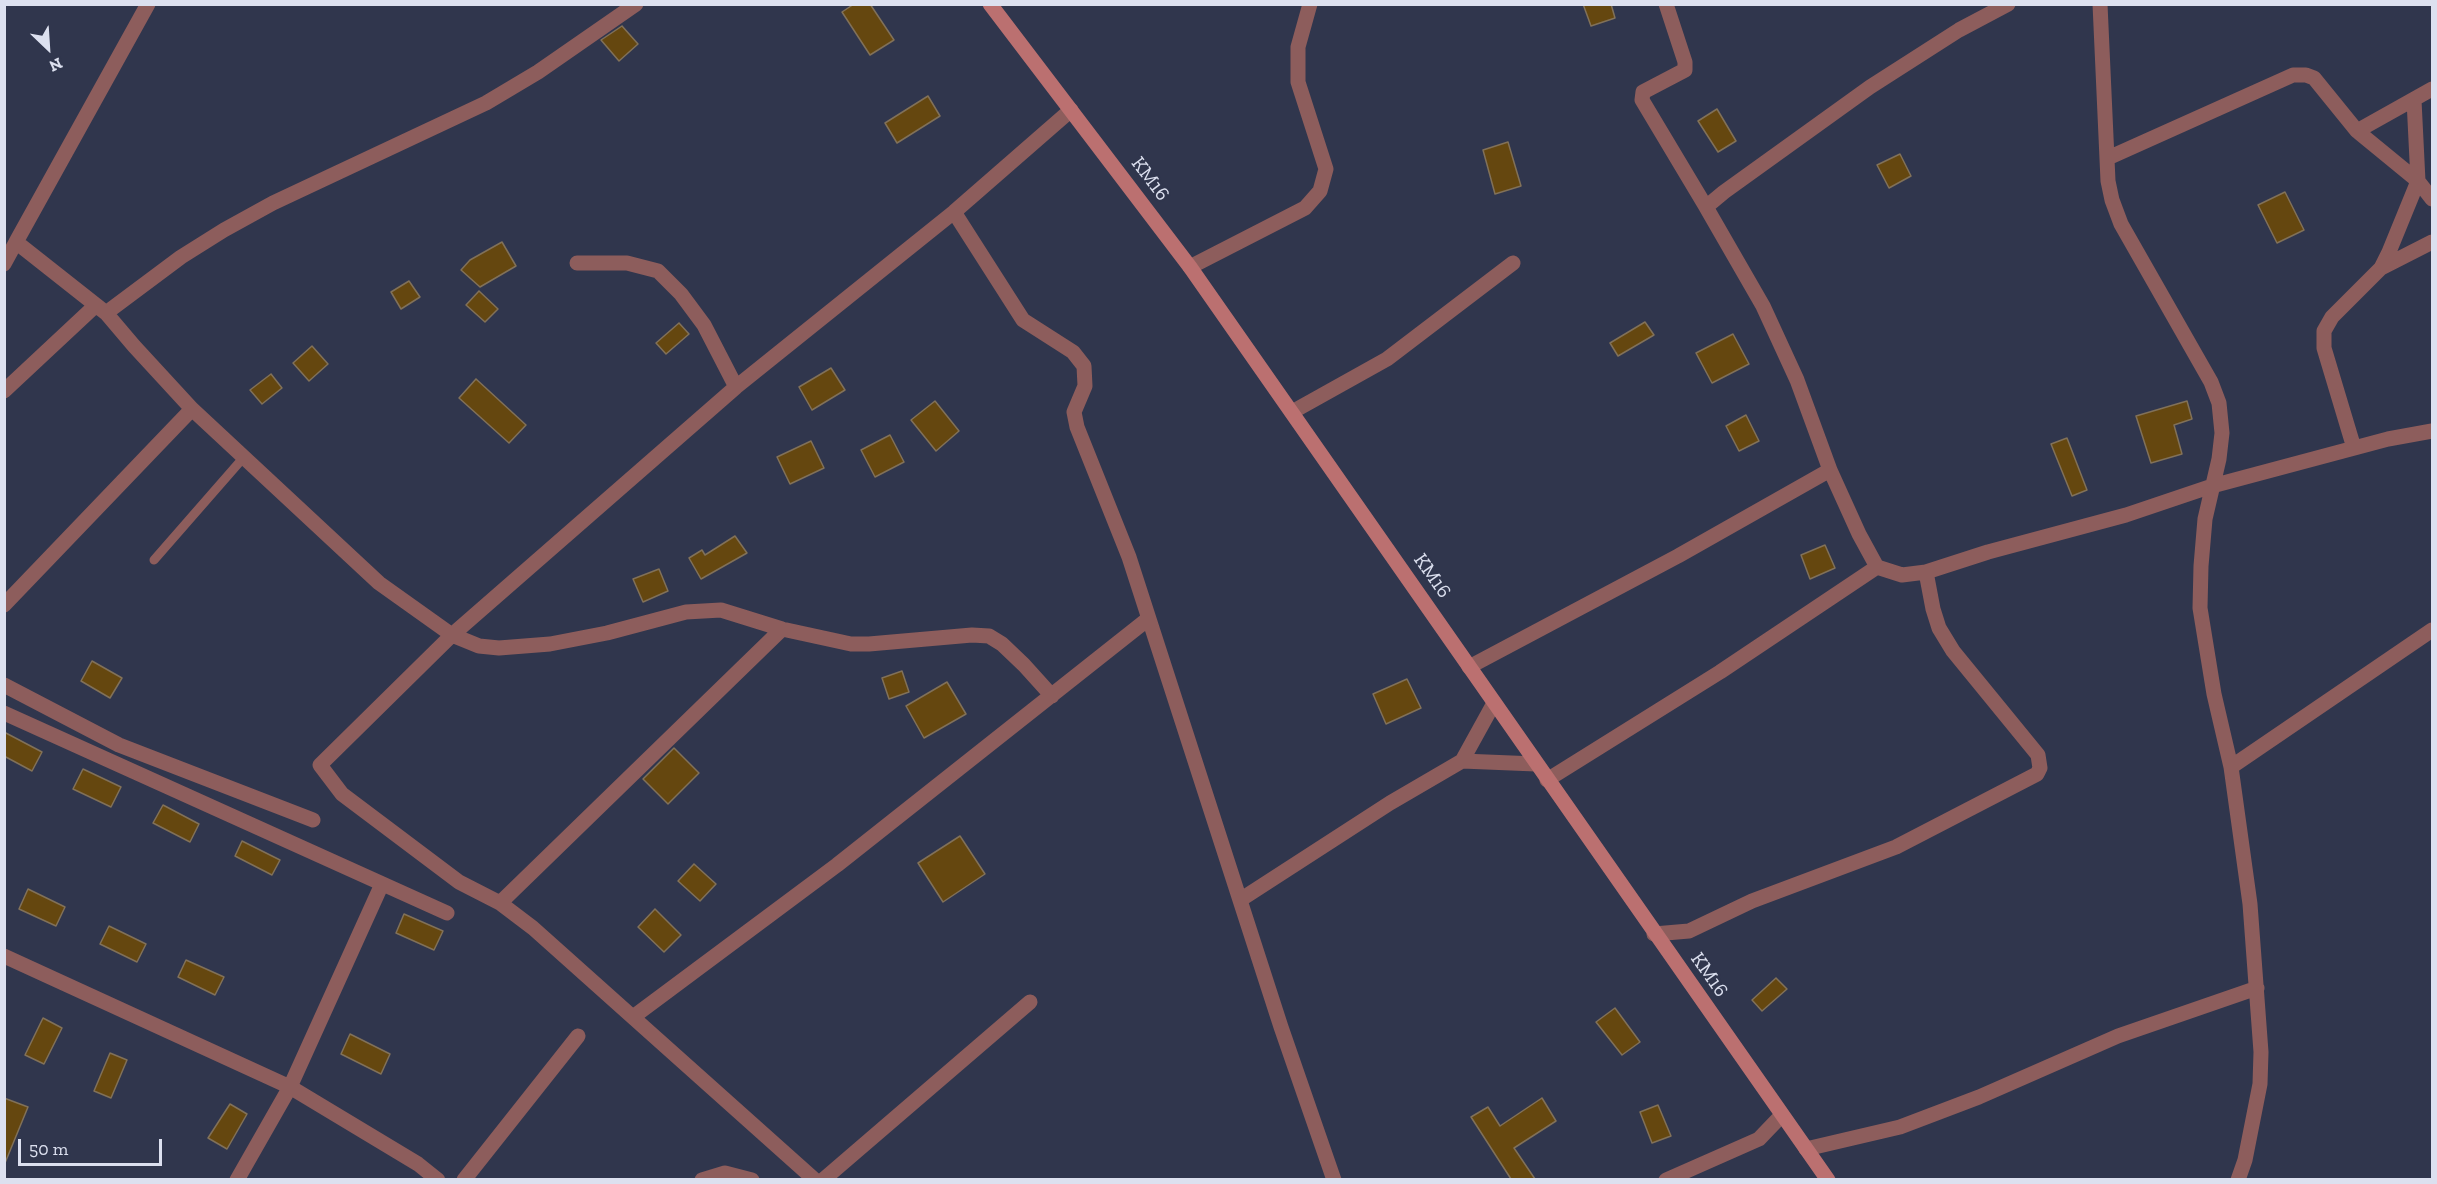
<!DOCTYPE html>
<html>
<head>
<meta charset="utf-8">
<style>
  body { margin:0 }
  #map { position:relative; width:2437px; height:1184px; overflow:hidden; background:#30364d; font-family:"Zilla Slab",serif }
  canvas { display:block }
  .frame { position:absolute; inset:0; border:6px solid #dce0ef; pointer-events:none }
  .north { position:absolute; left:18px; top:18px; width:60px; height:60px; -webkit-text-stroke:4px #30364d; paint-order:stroke; rotate:155deg; font-size:16px; font-weight:700; line-height:24px; text-align:center; color:#dce0ef }
  .north::after { content:''; display:block; margin:auto; width:21px; height:27px; background:#dce0ef; clip-path:polygon(50% 0,100% 100%,50% 72%,0 100%) }
  .scale { position:absolute; left:18px; top:1139px; width:144px; height:27px; box-sizing:border-box; border:3px solid #dce0ef; border-top:0; padding-left:8px; font-size:18px; line-height:21px; white-space:nowrap; color:#dce0ef; -webkit-text-stroke:4px #30364d; paint-order:stroke }
</style>
</head>
<body>
<div id="map">
<canvas width="2437" height="1184"></canvas>
<div class="frame"></div>
<div class="north">N</div>
<div class="scale">50 m</div>
</div>
<script>
const g = document.querySelector('canvas').getContext('2d');
g.lineJoin = 'round';
function paint(path, color) { g.fillStyle = color; g.fill(path, 'evenodd'); }
const shape = rows => new Path2D(rows.map(r => 'M' + r).join(''));
function trace(path, color, width, dash) { g.strokeStyle = color; g.lineWidth = width; g.lineCap = dash ? 'butt' : 'round'; g.setLineDash(dash || []); g.stroke(path); }
function label(font, color, halo, rows, align = 'center') {
  g.font = font + ' "Zilla Slab",serif'; g.lineWidth = 4.5; g.setLineDash([]); g.textBaseline = 'middle'; g.strokeStyle = halo; g.fillStyle = color; for (const [text, x, y, turn = 0] of rows) {
    g.save(); g.translate(x, y); g.rotate((+turn || 0) * Math.PI / 180); g.textAlign = isNaN(turn) ? turn : align; if (halo) g.strokeText(text, 0, 0); g.fillText(text, 0, 0); g.restore();
  }
}
const building = shape([
  [854,4,870,4,894,40,870,55,842,12,854,4],
  [1583,4,1611,4,1615,18,1591,26,1583,4],
  [622,26,638,44,619,61,601,40,622,26],
  [928,96,940,116,897,143,885,123,928,96],
  [1717,109,1736,141,1718,152,1698,121,1717,109],
  [1508,142,1521,186,1495,194,1483,150,1508,142],
  [1900,154,1911,176,1889,188,1877,165,1900,154],
  [2285,192,2304,230,2277,243,2258,205,2285,192],
  [502,242,516,266,480,287,461,270,470,260,502,242],
  [409,281,420,297,401,309,391,292,409,281],
  [479,291,498,309,485,322,466,305,479,291],
  [1645,322,1654,335,1618,356,1610,343,1645,322],
  [679,323,689,334,666,354,656,343,679,323],
  [1733,334,1749,364,1712,383,1696,353,1733,334],
  [312,346,328,364,309,381,293,363,312,346],
  [831,368,845,390,812,410,799,387,831,368],
  [271,374,282,388,262,404,250,390,271,374],
  [476,379,526,425,509,443,459,398,476,379],
  [935,401,959,431,936,451,911,420,935,401],
  [2187,401,2192,419,2174,425,2182,454,2151,463,2136,416,2187,401],
  [1746,415,1759,441,1739,451,1726,426,1746,415],
  [890,435,904,462,875,477,861,450,890,435],
  [2067,438,2087,490,2072,496,2051,444,2067,438],
  [811,441,824,468,790,484,777,457,811,441],
  [735,536,747,553,701,579,689,558,702,550,705,555,735,536],
  [1825,545,1835,568,1810,579,1801,555,1825,545],
  [659,569,668,591,643,602,633,579,659,569],
  [92,661,122,678,110,698,81,681,92,661],
  [902,671,909,692,889,699,882,678,902,671],
  [1407,679,1421,708,1386,724,1373,694,1407,679],
  [947,682,966,714,924,738,906,706,947,682],
  [4,732,42,752,32,771,4,756,4,732],
  [674,748,699,773,668,804,643,779,674,748],
  [83,769,121,787,111,807,73,789,83,769],
  [163,805,199,824,190,842,153,823,163,805],
  [960,836,985,874,943,902,918,863,960,836],
  [242,841,280,860,272,875,235,856,242,841],
  [694,864,716,884,700,901,678,881,694,864],
  [28,889,65,907,56,926,19,909,28,889],
  [655,909,681,935,664,952,638,927,655,909],
  [404,914,443,931,434,950,396,933,404,914],
  [109,926,146,944,137,962,100,944,109,926],
  [186,960,224,977,215,995,178,977,186,960],
  [1776,978,1787,989,1762,1011,1752,1000,1776,978],
  [1615,1008,1640,1042,1622,1055,1596,1022,1615,1008],
  [43,1018,62,1028,44,1064,25,1055,43,1018],
  [350,1034,390,1054,381,1074,341,1054,350,1034],
  [110,1053,127,1060,111,1098,94,1091,110,1053],
  [4,1098,28,1107,5,1163,4,1163,4,1098],
  [1542,1098,1556,1121,1514,1148,1535,1179,1511,1179,1471,1117,1488,1107,1500,1126,1542,1098],
  [230,1104,247,1114,227,1149,208,1138,230,1104],
  [1658,1105,1671,1136,1652,1143,1640,1112,1658,1105]
]);
const lane = shape([
  [154,560,244,457]
]);
const street = shape([
  [636,4,538,72,486,103,273,203,224,230,181,257,106,313,134,346,192,409,379,583,452,635,479,646,499,648,550,644,607,633,686,612,721,610,782,629,851,644,869,644,972,635,989,636,1002,644,1024,665,1052,696],
  [1666,4,1685,62,1685,70,1643,92,1642,100,1706,207],
  [2008,4,1959,30,1870,87,1724,192,1706,207,1763,306,1797,380,1830,470,1859,534,1877,567,1902,575,1926,572,1988,552,2126,515,2212,486,2388,439,2432,431],
  [2100,4,2108,181,2112,200,2121,224,2211,382,2219,403,2222,433,2219,459,2205,519,2201,566,2200,608,2214,694,2231,767,2250,904,2261,1052,2260,1084,2245,1160,2238,1180],
  [2357,131,2418,181,2432,199],
  [2108,158,2293,75,2306,75,2314,78,2357,131,2432,89],
  [954,212,1023,320,1073,352,1084,366,1085,386,1074,412,1077,427,1129,557,1281,1027,1334,1180],
  [16,242,148,4],
  [577,263,627,263,658,271,681,294,704,325,736,387],
  [4,264,16,242,106,313],
  [1190,267,1305,208,1320,191,1326,169,1298,82,1298,47,1310,4],
  [2381,268,2432,242],
  [4,391,95,306],
  [1292,412,1387,359,1513,263],
  [2354,448,2324,348,2324,331,2332,317,2381,268,2389,252,2418,181,2414,100],
  [4,605,192,409],
  [1469,667,1678,556,1830,470],
  [4,685,119,745,313,820],
  [4,713,447,913],
  [1462,761,1536,764],
  [2231,767,2432,630],
  [1547,780,1720,672,1877,567],
  [1240,900,1390,803,1462,761,1494,703],
  [500,903,782,629],
  [1654,934,1689,931,1752,901,1896,847,2037,774,2040,768,2038,755,1953,651,1939,628,1933,609,1926,572],
  [4,956,290,1087,418,1164,438,1180],
  [633,1017,837,865,1148,619],
  [1806,1149,1900,1127,1979,1097,2118,1036,2257,988],
  [237,1180,290,1087,382,884],
  [464,1180,578,1036],
  [702,1180,725,1173,752,1180],
  [815,1180,533,928,500,903,459,882,342,794,320,765,452,635,736,387,954,212,1071,110],
  [823,1180,1030,1002],
  [1666,1180,1759,1139,1781,1116]
]);
const secondary = shape([
  [990,4,1190,267,1828,1180]
]);
const streetNames = [
  ["KM16",1150,179,53],
  ["KM16",1432,576,55],
  ["KM16",1709,975,55]
];
paint(building, '#65470f');
trace(building, '#817159', 1.5);
trace(lane, '#8d5d5c', 9);
trace(street, '#8d5d5c', 15);
trace(secondary, '#bb7070', 15);
label('20px', '#dce0ef', '#30364d', streetNames);
</script>
</body>
</html>
